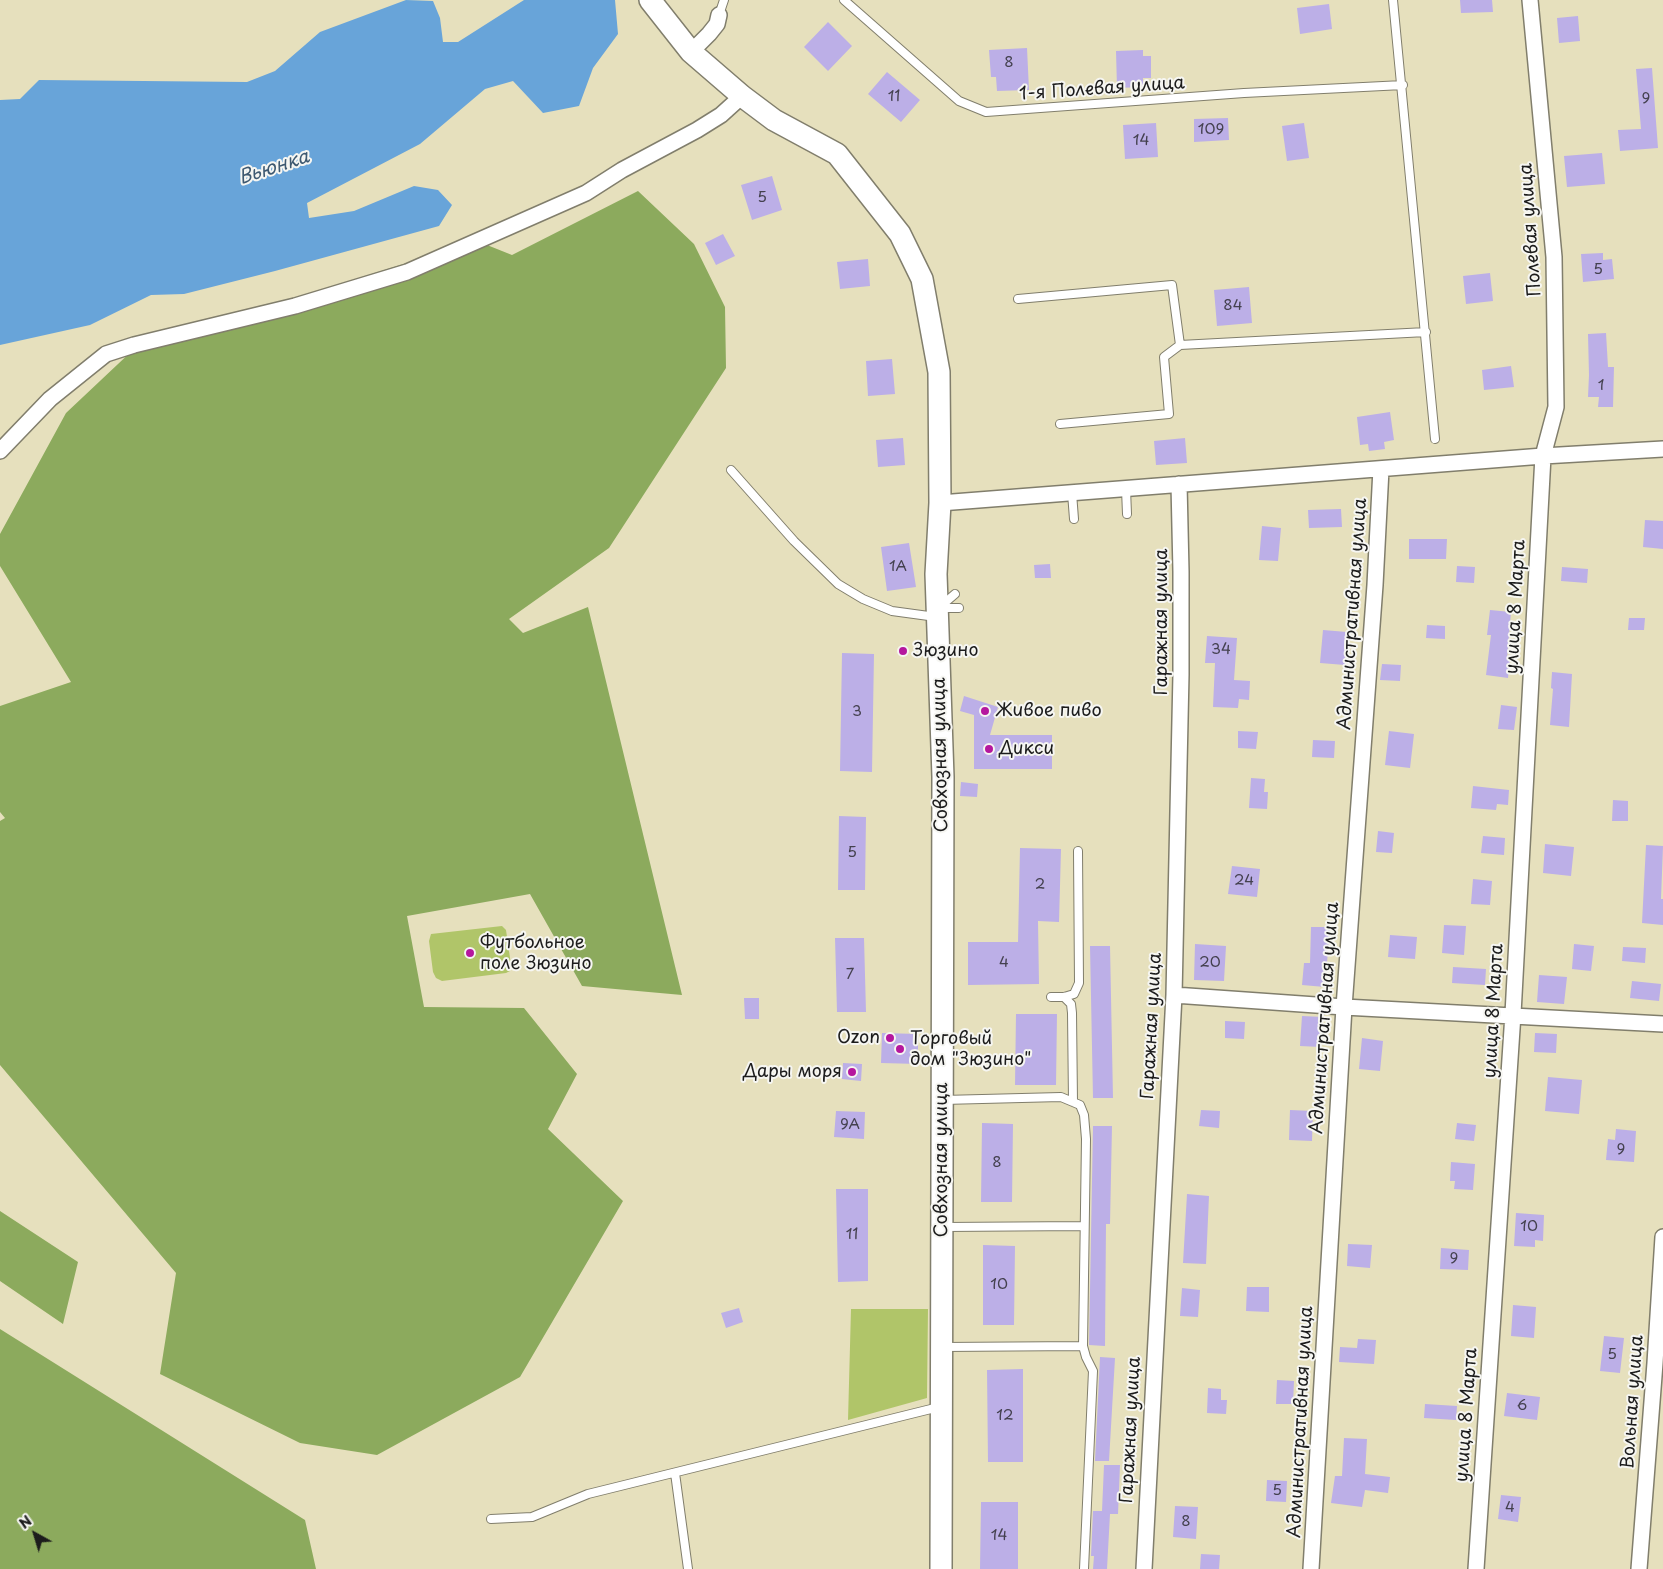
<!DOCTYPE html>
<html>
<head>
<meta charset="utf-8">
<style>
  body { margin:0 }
  #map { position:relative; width:1663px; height:1569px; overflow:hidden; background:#e6e0bd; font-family:"Playpen Sans",sans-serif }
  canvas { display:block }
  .north { position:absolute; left:10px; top:1509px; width:50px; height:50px; -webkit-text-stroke:4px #f6f6f2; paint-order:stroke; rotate:321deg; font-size:14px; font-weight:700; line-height:20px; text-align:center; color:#1c1c1c }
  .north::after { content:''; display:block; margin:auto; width:18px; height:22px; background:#1c1c1c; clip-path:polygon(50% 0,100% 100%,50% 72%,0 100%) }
</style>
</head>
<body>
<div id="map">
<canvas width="1663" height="1569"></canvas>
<div class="north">N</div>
</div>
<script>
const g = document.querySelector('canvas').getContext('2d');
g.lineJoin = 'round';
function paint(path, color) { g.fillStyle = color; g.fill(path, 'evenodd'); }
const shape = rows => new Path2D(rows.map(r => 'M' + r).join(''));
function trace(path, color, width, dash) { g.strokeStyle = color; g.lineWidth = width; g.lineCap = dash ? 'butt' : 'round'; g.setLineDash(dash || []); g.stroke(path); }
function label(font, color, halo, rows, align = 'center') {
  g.font = font + ' "Playpen Sans",sans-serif'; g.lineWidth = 4; g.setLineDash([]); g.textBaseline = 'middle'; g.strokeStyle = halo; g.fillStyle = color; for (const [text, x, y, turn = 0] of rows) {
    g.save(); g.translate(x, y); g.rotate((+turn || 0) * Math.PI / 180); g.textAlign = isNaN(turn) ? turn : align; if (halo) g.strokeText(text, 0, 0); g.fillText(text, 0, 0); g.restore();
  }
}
const green = shape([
  [502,926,506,930,511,965,510,971,506,973,442,981,436,978,433,972,429,941,431,934],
  [851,1309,928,1309,927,1398,848,1420]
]);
const forest = shape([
  [638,191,694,244,725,307,726,368,609,548,509,619,523,633,588,607,682,995,582,986,530,894,407,916,424,1007,524,1008,577,1074,548,1129,623,1201,520,1377,377,1455,300,1443,160,1374,176,1273,0,1065,0,821,5,818,0,812,0,706,71,682,0,566,0,534,66,413,135,348,477,241,512,255],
  [0,1211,78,1262,63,1324,0,1281],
  [0,1329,305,1520,316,1569,0,1569]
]);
const water = shape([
  [406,0,433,1,440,18,443,42,458,42,524,0,615,0,618,34,593,68,579,106,543,113,513,81,485,89,420,144,307,203,309,218,354,211,414,186,438,190,452,205,439,226,275,271,184,294,151,295,90,325,0,345,0,100,20,99,39,80,247,82,275,71,320,32]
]);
const building = shape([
  [1460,0,1492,0,1493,12,1461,13],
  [1329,4,1332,29,1300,34,1297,8],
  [1578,16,1580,41,1559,43,1557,18],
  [828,22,852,46,828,71,804,47],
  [1027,48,1029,90,997,91,996,77,991,77,989,50],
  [1143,50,1143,56,1151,56,1151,78,1143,78,1143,87,1117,88,1116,51],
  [1652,68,1658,148,1620,151,1618,130,1641,129,1636,69],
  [887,72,920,100,901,122,868,94],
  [1228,118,1229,140,1194,142,1194,119],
  [1156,123,1158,157,1125,159,1123,125],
  [1304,123,1309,158,1287,161,1282,126],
  [1602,153,1605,184,1567,187,1564,156],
  [772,176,782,210,752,220,741,185],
  [723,234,735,256,716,265,705,243],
  [1603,253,1603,260,1612,259,1614,279,1583,282,1581,254],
  [868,259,870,286,840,289,837,262],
  [1490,273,1493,301,1466,304,1463,276],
  [1249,287,1252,323,1217,326,1214,290],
  [1606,333,1608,367,1614,367,1613,407,1598,407,1599,397,1588,397,1589,375,1588,334],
  [892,359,895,394,868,396,866,361],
  [1511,366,1514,387,1484,390,1482,370],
  [1390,412,1394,440,1384,442,1385,449,1369,451,1368,444,1360,445,1357,417],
  [903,438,905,465,878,467,876,440],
  [1185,438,1187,463,1156,465,1154,441],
  [1341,509,1342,527,1309,528,1308,510],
  [1645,520,1663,521,1663,549,1643,547],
  [1262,526,1281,528,1278,561,1259,560],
  [1409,539,1447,539,1446,559,1409,559],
  [909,543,916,587,887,591,881,547],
  [1050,564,1051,578,1035,578,1034,565],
  [1457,566,1475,567,1474,583,1456,582],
  [1562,567,1588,569,1587,583,1561,581],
  [1490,610,1511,612,1507,659,1510,659,1508,678,1486,675,1491,635,1487,635],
  [1629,618,1645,618,1644,630,1628,630],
  [1427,625,1445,626,1445,639,1426,638],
  [1323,630,1347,632,1345,665,1320,663],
  [1207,636,1237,638,1234,680,1250,681,1249,700,1239,699,1238,708,1213,707,1215,663,1205,663],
  [842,653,874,654,872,772,840,771],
  [1382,664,1401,665,1400,681,1380,680],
  [1552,672,1572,674,1569,727,1550,725,1553,689,1551,688],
  [964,696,998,707,990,735,1052,735,1052,769,974,769,974,715,960,711],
  [1501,705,1517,707,1514,730,1498,729],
  [1238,731,1258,732,1256,749,1238,748],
  [1389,731,1414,734,1410,768,1385,765],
  [1313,740,1335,741,1334,758,1312,757],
  [1251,778,1265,779,1264,792,1268,792,1267,809,1249,808],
  [961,782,978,784,977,797,960,796],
  [1473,786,1509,790,1508,805,1497,804,1496,810,1471,808],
  [1613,800,1628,801,1628,821,1612,821],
  [839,816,866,817,865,890,838,890],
  [1378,831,1394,833,1392,853,1376,852],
  [1483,836,1505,838,1504,855,1481,853],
  [1545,844,1574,847,1571,876,1543,873],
  [1646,845,1663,846,1661,899,1663,899,1663,925,1642,923],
  [1020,848,1061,849,1059,922,1038,921,1039,984,968,985,968,942,1018,942],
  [1232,866,1260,869,1257,897,1228,894],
  [1473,879,1492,881,1490,905,1471,904],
  [1444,925,1466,926,1464,955,1442,953],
  [1311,927,1330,927,1325,987,1302,985,1304,963,1310,963],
  [1390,935,1417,937,1415,959,1388,957],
  [835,938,864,938,866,1012,837,1012],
  [1195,944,1226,946,1224,981,1194,980],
  [1574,944,1594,946,1591,971,1572,969],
  [1090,946,1110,946,1113,1098,1093,1098],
  [1623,947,1646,948,1645,963,1622,961],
  [1453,967,1486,969,1485,985,1452,983],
  [1539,975,1567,977,1564,1004,1537,1002],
  [1632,981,1661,984,1659,1001,1630,998],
  [744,998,759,998,759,1019,745,1019],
  [1016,1014,1057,1014,1056,1085,1015,1085],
  [1302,1016,1323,1017,1321,1047,1300,1046],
  [1225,1021,1245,1022,1244,1039,1225,1038],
  [882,1033,918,1034,918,1064,881,1063],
  [1535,1033,1557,1034,1556,1053,1534,1052],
  [1362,1038,1383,1041,1380,1071,1359,1069],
  [843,1063,862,1064,861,1081,842,1079],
  [1548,1077,1582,1080,1579,1114,1545,1111],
  [1201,1110,1220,1111,1219,1128,1199,1126],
  [1290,1110,1313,1111,1312,1141,1289,1140],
  [836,1111,865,1112,864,1139,834,1137],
  [982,1123,1013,1124,1012,1202,981,1202],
  [1457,1123,1476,1125,1474,1141,1455,1139],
  [1093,1126,1112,1126,1110,1224,1106,1224,1105,1346,1089,1345],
  [1616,1129,1636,1131,1634,1162,1606,1160,1608,1139,1615,1140],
  [1451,1162,1475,1164,1473,1190,1454,1189,1455,1181,1450,1181],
  [836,1189,868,1189,868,1281,838,1282],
  [1187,1194,1209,1196,1206,1264,1183,1263],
  [1516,1213,1544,1215,1543,1241,1535,1240,1535,1247,1514,1246],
  [1348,1244,1372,1245,1370,1268,1347,1266],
  [983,1245,1015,1246,1014,1325,983,1325],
  [1441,1248,1469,1250,1468,1270,1440,1269],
  [1247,1287,1269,1287,1269,1312,1246,1311],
  [1182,1288,1200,1290,1198,1317,1180,1316],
  [1513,1305,1536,1307,1534,1338,1511,1336],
  [739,1308,743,1322,726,1328,721,1313],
  [1604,1336,1624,1338,1620,1373,1600,1371],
  [1358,1339,1376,1340,1374,1364,1339,1362,1340,1347,1357,1348],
  [1100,1357,1115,1358,1109,1461,1095,1461],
  [1023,1369,1023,1462,988,1462,987,1370],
  [1277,1380,1294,1381,1293,1404,1276,1404],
  [1208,1388,1221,1389,1221,1400,1227,1400,1226,1414,1207,1413],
  [1507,1393,1540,1397,1537,1420,1504,1416],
  [1425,1404,1457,1406,1456,1420,1424,1418],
  [1344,1438,1367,1439,1365,1474,1390,1477,1388,1493,1365,1490,1362,1507,1331,1503,1335,1476,1342,1476],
  [1104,1465,1120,1465,1118,1514,1110,1514,1107,1569,1093,1569,1094,1556,1091,1556,1093,1511,1102,1511],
  [1267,1480,1287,1481,1286,1502,1266,1501],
  [1501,1495,1521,1497,1518,1522,1498,1519],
  [981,1502,1018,1502,1018,1569,980,1569],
  [1175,1506,1198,1507,1196,1539,1173,1537],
  [1201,1554,1220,1555,1219,1569,1200,1569]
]);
const lane = shape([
  [844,0,959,101,986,112,1244,93,1403,85],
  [1393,0,1435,439],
  [719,15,724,0],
  [1018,299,1172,285,1180,345,1426,332],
  [1060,424,1169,414,1164,357,1180,345],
  [731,470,794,541,838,584,863,599,892,611,936,617],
  [1126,489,1127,514],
  [1072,493,1074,519],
  [941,606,955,594],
  [940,608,959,608],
  [1051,997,1064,997,1074,994,1079,983,1078,851],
  [1064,997,1071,1004,1072,1013,1073,1102],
  [943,1100,1061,1097,1080,1105,1084,1115,1086,1139,1083,1346,1086,1357,1093,1371,1084,1569],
  [944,1227,1084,1226],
  [942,1347,1083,1346],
  [675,1473,688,1569],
  [491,1519,532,1517,588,1494,939,1407]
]);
const street = shape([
  [691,52,709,34,717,24,719,15],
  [0,451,50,399,106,354,134,345,295,306,407,272,586,193,622,170,697,130,721,115,742,96],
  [940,503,1543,456,1663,449],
  [1174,995,1344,1007,1663,1024],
  [1144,1569,1174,995,1181,674,1181,572,1179,484],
  [1311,1569,1344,1007,1375,585,1381,469],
  [1476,1569,1513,1014,1543,456,1556,407,1554,257,1530,0],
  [1639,1569,1655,1363,1663,1237]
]);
const secondary = shape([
  [650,0,691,52,742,96,774,120,837,154,900,234,922,279,939,372,940,503,936,574,943,777,941,1569]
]);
const markers = [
  [903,651,5,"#b5179e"],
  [985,711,5,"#b5179e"],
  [989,749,5,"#b5179e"],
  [470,953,5,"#b5179e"],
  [890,1038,5,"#b5179e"],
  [900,1049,5,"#b5179e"],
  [852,1072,5,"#b5179e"]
];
const numberNames = [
  ["8",1009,63],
  ["11",894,97],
  ["9",1646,99],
  ["109",1211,130],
  ["14",1141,141],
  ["5",762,198],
  ["5",1598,270],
  ["84",1233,306],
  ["1",1601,386],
  ["1А",898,567],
  ["34",1221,650],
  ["3",857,712],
  ["5",852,853],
  ["24",1244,881],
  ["2",1040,885],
  ["4",1004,963],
  ["20",1210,963],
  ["7",850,975],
  ["9А",850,1125],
  ["9",1621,1150],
  ["8",997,1163],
  ["10",1529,1227],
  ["11",852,1235],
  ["9",1454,1259],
  ["10",999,1285],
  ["5",1612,1355],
  ["6",1522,1406],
  ["12",1005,1416],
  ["5",1277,1491],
  ["4",1510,1508],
  ["8",1186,1522],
  ["14",999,1536]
];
const streetNames = [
  ["1-я Полевая улица",1102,89,-4],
  ["Полевая улица",1531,230,-94],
  ["улица 8 Марта",1516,607,-87],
  ["Административная улица",1353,614,-86],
  ["Гаражная улица",1162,622,-90],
  ["Совхозная улица",941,755,-91],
  ["улица 8 Марта",1494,1011,-87],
  ["Административная улица",1325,1018,-86],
  ["Гаражная улица",1152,1026,-87],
  ["Совхозная улица",942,1160,-90],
  ["Вольная улица",1633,1402,-86],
  ["улица 8 Марта",1467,1415,-86],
  ["Административная улица",1301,1422,-87],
  ["Гаражная улица",1131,1430,-87]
];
const poiNames = [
  ["Зюзино",913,651],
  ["Живое пиво",995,711],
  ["Дикси",999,749],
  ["Футбольное",480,943],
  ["поле Зюзино",480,964],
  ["Ozon",880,1038,"right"],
  ["Торговый",910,1039],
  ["дом \"Зюзино\"",910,1060],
  ["Дары моря",842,1072,"right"]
];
const waterNames = [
  ["Вьюнка",274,168,-18]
];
paint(green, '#b0c569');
paint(forest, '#8caa5d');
paint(water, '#68a4d9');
paint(building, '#bcafe7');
trace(lane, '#817e6c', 10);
trace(street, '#817e6c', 18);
trace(secondary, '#817e6c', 24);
trace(lane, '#fff', 8);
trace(street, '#fff', 15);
trace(secondary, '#fff', 21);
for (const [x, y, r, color] of markers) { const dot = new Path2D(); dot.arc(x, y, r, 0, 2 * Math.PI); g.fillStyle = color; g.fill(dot); trace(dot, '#f6f6f2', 2); }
label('15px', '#44414f', null, numberNames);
label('18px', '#1c1c1c', '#f6f6f2', streetNames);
label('18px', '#1c1c1c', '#f6f6f2', poiNames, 'left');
label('italic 19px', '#3e5971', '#f6f6f2', waterNames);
</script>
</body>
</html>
